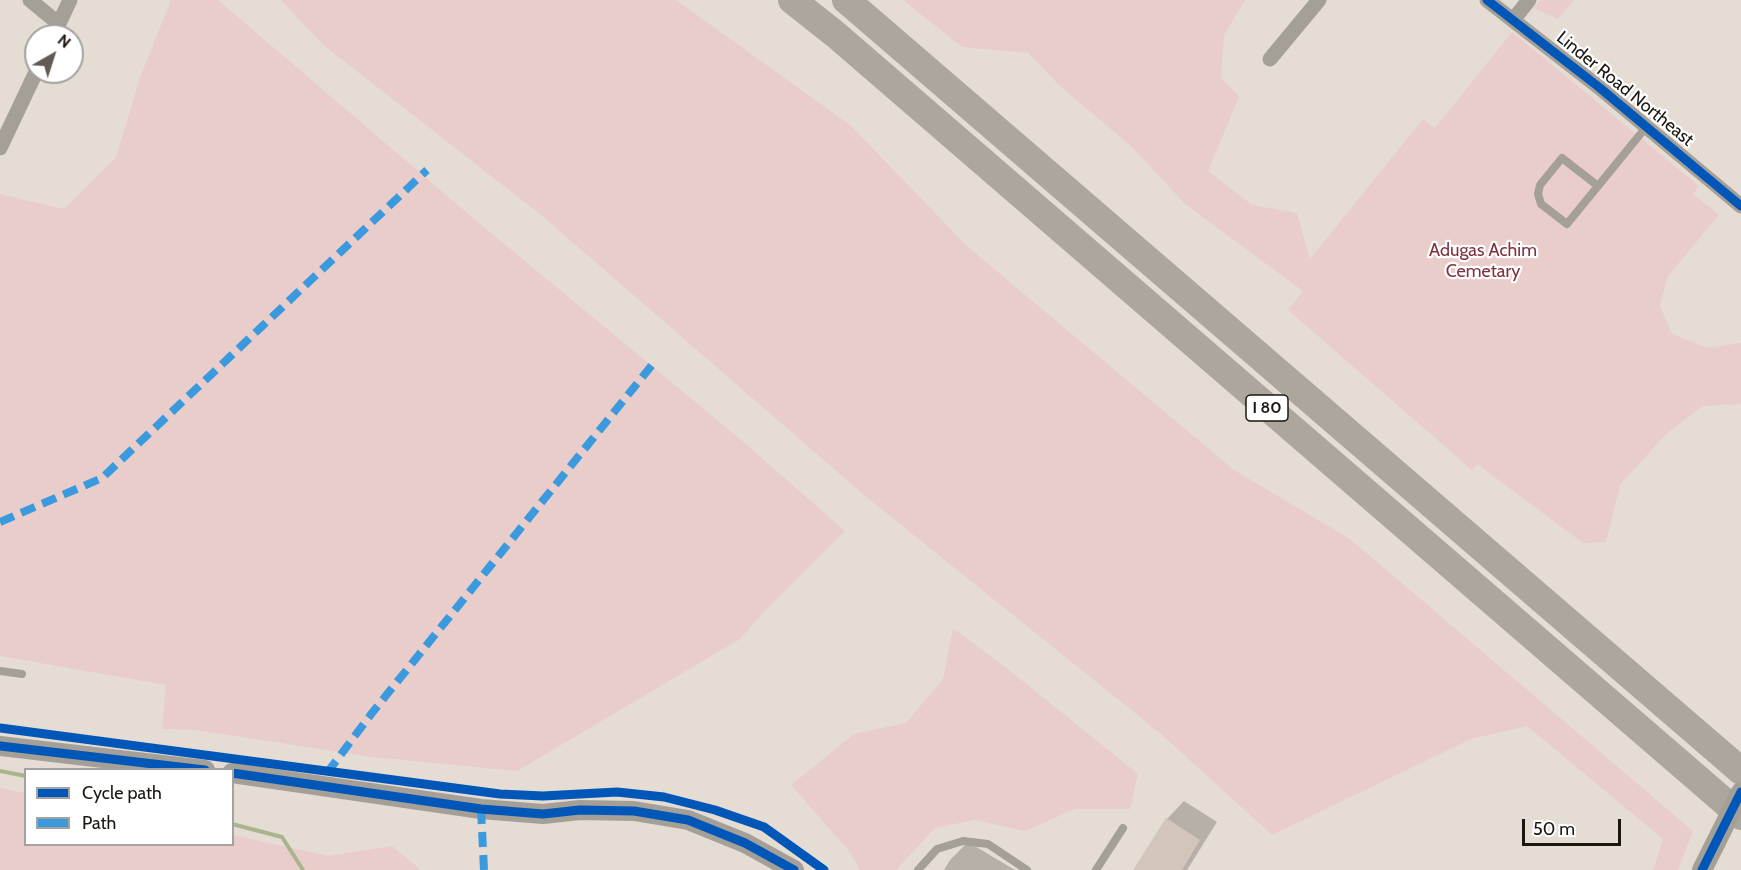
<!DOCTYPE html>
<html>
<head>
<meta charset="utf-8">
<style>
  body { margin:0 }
  #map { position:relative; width:1741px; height:870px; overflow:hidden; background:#e5dcd3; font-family:Cabin,sans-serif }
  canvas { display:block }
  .legend { position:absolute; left:24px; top:768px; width:210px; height:78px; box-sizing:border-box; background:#fff; border:2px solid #a4a29f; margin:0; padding:8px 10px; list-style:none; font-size:18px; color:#1b1610 }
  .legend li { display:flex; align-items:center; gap:12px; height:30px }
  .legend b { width:30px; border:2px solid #a4a29f }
  .north { position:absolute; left:24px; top:24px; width:60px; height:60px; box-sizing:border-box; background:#fff; border:2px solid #a4a29f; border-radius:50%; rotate:39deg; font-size:16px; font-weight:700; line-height:24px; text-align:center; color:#1b1610 }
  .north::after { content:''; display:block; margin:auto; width:21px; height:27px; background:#625b54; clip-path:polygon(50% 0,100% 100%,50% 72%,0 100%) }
  .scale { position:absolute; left:1522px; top:819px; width:99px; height:27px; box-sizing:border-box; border:3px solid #1b1610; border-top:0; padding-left:8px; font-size:18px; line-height:21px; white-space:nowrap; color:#1b1610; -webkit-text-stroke:4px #fff; paint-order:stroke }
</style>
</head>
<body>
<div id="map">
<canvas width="1741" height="870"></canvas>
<ul class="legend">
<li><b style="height:8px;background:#0057b8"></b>Cycle path</li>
<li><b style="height:8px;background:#3b9ade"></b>Path</li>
</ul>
<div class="north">N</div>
<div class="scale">50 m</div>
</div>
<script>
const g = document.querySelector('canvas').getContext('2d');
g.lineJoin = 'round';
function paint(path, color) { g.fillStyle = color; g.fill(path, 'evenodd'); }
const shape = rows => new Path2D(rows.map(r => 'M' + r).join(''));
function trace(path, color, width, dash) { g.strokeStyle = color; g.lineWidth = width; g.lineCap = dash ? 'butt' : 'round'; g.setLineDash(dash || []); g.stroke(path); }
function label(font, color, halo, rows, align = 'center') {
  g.font = font + ' Cabin,sans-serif'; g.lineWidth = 4.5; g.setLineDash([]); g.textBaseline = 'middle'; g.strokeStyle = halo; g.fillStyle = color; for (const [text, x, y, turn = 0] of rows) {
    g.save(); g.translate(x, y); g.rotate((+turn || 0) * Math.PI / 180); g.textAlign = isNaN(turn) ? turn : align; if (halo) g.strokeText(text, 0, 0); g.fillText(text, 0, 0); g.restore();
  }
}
const green = shape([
  [171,0,218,0,473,218,740,439,845,531,761,615,740,639,517,771,372,757,196,730,162,729,166,685,0,656,0,194,64,209,116,157,141,75],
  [281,0,676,0,850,125,968,247,1234,470,1350,539,1693,831,1678,870,1653,870,1663,839,1527,726,1471,739,1272,835,1161,734,864,495,541,215,322,44],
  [903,0,1245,0,1224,35,1221,78,1239,97,1208,171,1252,205,1297,213,1310,259,1423,119,1435,128,1512,32,1699,186,1693,194,1719,215,1668,276,1660,306,1672,334,1707,348,1741,343,1741,404,1703,406,1666,434,1620,485,1606,542,1583,543,1477,464,1472,470,1288,310,1303,291,1185,204,1133,148,1060,86,1028,53,962,47],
  [1540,0,1574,0,1558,19,1534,8],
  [953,628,1009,670,1138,774,1130,809,1075,809,1025,831,975,820,935,828,896,870,860,870,849,851,791,785,854,734,906,723,943,679],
  [0,788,25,793,26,844,232,844,233,835,328,856,392,846,421,870,0,870]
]);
const shadow = shape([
  [1184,801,1217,822,1187,870,1135,870,1167,819],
  [968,842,1015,870,944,870,950,860]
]);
const stream = shape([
  [0,771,26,776],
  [232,824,282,837,303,870]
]);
const building = shape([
  [1166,818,1200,840,1182,870,1133,870]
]);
const service = shape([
  [1598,186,1562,158,1540,185,1538,194,1541,204,1567,224,1647,126],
  [0,671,22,674],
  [918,870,937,849,963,841,988,844,1027,870],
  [1096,870,1123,828]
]);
const minor = shape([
  [30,0,59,24],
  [1487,0,1600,88,1741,206],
  [1513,20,1529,0],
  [53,36,70,0],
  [1270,59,1319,0],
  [0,148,36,72]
]);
const tertiary = shape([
  [0,746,205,770],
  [232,773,481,809,543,814,580,810,634,811,688,820,745,843,794,870],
  [1702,870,1716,842]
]);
const motorway = shape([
  [792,0,835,34,1741,816],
  [846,0,1741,771]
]);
const tertiaryBridge = shape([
  [1716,842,1741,792]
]);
const quiet = shape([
  [0,522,102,478,427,170],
  [327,773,372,713,656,360],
  [481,809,484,870]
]);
const cycleway = shape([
  [1487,0,1600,88,1741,206],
  [0,728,500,794,543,796,617,792,664,797,715,810,764,827,824,870],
  [0,746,205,770],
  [232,773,481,809,543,814,580,810,634,811,688,820,745,843,794,870],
  [1702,870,1741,792]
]);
const shields = [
  [1267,408,42]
];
const shieldNames = [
  ["I 80",1267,408]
];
const streetNames = [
  ["Linder Road Northeast",1625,89,39]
];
const parkNames = [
  ["Adugas Achim",1483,251],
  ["Cemetary",1483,272]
];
paint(green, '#e9cdcb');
paint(shadow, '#0003');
trace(stream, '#aab58e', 4);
paint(building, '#d4c5bc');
trace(service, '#a49f97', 8);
trace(minor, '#a49f97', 15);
trace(tertiary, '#a49f97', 20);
trace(motorway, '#aca69c', 28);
trace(tertiaryBridge, '#a49f97', 20);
trace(quiet, '#3b9ade', 8, [15, 8]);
trace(cycleway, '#0057b8', 9);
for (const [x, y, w] of shields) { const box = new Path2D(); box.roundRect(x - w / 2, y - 13, w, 26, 4.5); g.fillStyle = '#fff'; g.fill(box); trace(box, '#1b1610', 1.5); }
label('bold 16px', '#1b1610', null, shieldNames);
label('18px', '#1b1610', '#fff', streetNames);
label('18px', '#7e3240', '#fff', parkNames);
</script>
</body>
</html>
